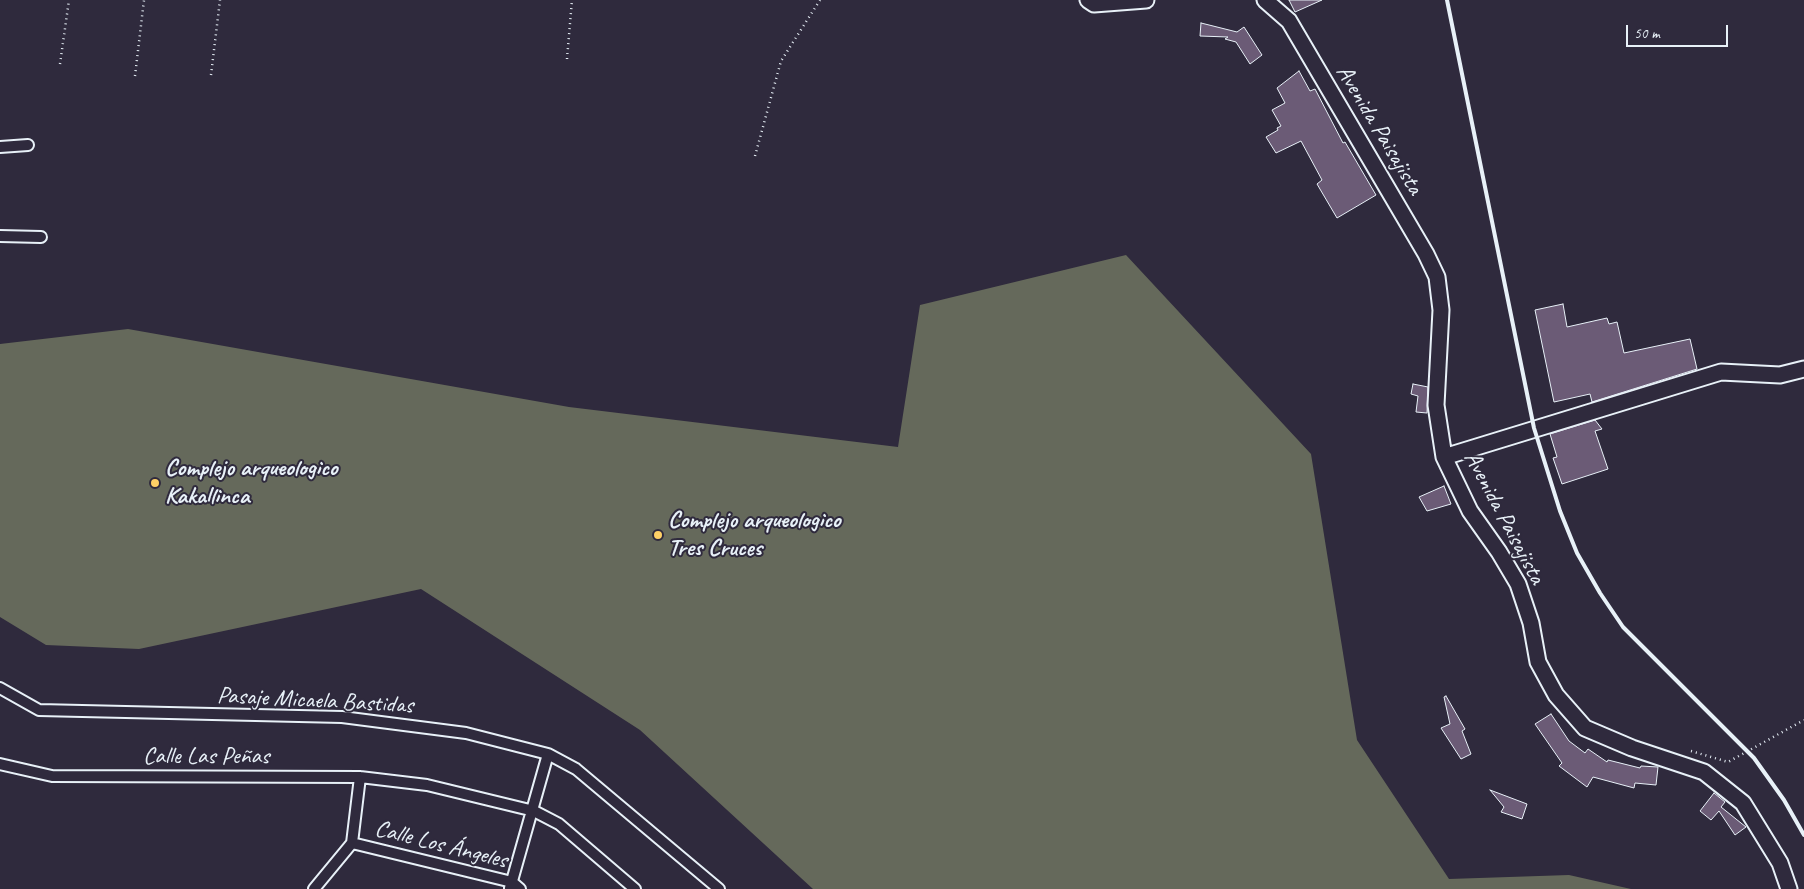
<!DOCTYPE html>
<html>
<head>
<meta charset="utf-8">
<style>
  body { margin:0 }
  #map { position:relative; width:1804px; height:889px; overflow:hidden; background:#2f2a3d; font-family:Caveat,sans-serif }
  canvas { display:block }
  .scale { position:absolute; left:1626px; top:25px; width:102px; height:22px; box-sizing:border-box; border:2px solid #e8f1f8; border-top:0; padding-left:6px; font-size:15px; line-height:18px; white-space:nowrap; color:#e8f1f8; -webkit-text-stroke:4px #2f2a3d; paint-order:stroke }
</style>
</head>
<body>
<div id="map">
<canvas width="1804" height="889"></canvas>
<div class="scale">50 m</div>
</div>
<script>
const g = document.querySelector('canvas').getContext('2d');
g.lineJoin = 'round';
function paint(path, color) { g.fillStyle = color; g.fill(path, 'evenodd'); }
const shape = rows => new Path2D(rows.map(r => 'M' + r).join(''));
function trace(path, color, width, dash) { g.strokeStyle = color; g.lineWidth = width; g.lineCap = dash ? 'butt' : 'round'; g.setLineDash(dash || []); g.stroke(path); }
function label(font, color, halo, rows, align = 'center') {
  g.font = font + ' Caveat,sans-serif'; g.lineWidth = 4; g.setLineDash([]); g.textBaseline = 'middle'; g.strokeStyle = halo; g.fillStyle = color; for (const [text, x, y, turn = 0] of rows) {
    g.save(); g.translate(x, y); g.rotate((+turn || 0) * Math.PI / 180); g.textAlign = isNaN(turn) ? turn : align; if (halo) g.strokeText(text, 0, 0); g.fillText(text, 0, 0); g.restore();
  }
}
const green = shape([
  [1126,255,1311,454,1357,740,1449,879,1569,875,1631,889,813,889,640,730,421,589,139,649,46,645,0,617,0,344,128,329,569,407,898,447,920,305]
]);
const building = shape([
  [1289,0,1322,0,1295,12,1289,0],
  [1201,23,1237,32,1244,27,1262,55,1250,64,1236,42,1225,39,1228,37,1200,36,1201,23],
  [1299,71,1310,91,1315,89,1343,143,1345,142,1376,195,1337,218,1317,184,1322,180,1301,141,1276,153,1266,137,1278,130,1277,128,1281,126,1272,110,1285,103,1277,88,1299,71],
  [1563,304,1567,327,1607,318,1609,324,1617,322,1624,353,1690,339,1697,369,1592,402,1590,394,1554,402,1535,310,1563,304],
  [1413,384,1428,387,1427,413,1416,412,1418,396,1411,394,1413,384],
  [1595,420,1602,429,1595,431,1608,469,1562,484,1553,458,1557,457,1550,434,1595,420],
  [1444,486,1451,504,1427,511,1419,497,1444,486],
  [1446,696,1465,729,1462,731,1471,754,1461,759,1441,728,1450,724,1444,697,1446,696],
  [1551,714,1569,741,1585,753,1588,749,1607,762,1608,760,1640,768,1641,766,1658,767,1656,785,1635,783,1634,788,1593,777,1587,787,1559,766,1562,763,1535,724,1551,714],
  [1490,790,1527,804,1522,819,1501,812,1504,807,1490,790],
  [1714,793,1725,802,1721,807,1746,827,1735,835,1719,811,1711,820,1700,811,1714,793]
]);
const path = shape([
  [567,59,572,0],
  [60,64,69,0],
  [211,75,220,0],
  [135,76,144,0],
  [755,156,781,61,820,0],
  [1691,751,1728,762,1804,720]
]);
const street = shape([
  [0,147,28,145],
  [0,236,41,237],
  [0,688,39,710,342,717,466,733,548,754,576,769,719,889],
  [0,764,52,776,360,777,427,785,534,811,559,824,635,889],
  [352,843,512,882,520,889],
  [510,888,548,754],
  [314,889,352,843,360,777]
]);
const secondary = shape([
  [1088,0,1094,4,1146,0],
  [1265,0,1289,21,1426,254,1437,277,1441,310,1436,405,1444,457,1470,511,1499,552,1518,584,1531,623,1538,662,1556,695,1585,728,1632,748,1704,772,1743,803,1780,863,1789,889],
  [1444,457,1721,372,1780,375,1804,369]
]);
const rail = shape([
  [1447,0,1534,428,1560,511,1577,553,1600,593,1623,627,1754,758,1784,800,1804,835]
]);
const markers = [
  [155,483,5,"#ffd166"],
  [658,535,5,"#ffd166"]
];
const streetNames = [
  ["Avenida Paisajista",1379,130,59],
  ["Avenida Paisajista",1504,518,62],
  ["Pasaje Micaela Bastidas",315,701,3],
  ["Calle Las Peñas",206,757],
  ["Calle Los Ángeles",441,845,14]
];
const poiNames = [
  ["Complejo arqueologico",165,469],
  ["Kakallinca",165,497],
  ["Complejo arqueologico",668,521],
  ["Tres Cruces",668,549]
];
paint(green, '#65695b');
paint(building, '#6b5b76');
trace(building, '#e8f1f8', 1);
trace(street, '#e8f1f8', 14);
trace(secondary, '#e8f1f8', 19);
trace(path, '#e8f1f8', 2.5, [1, 4]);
trace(street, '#2f2a3d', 10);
trace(secondary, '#2f2a3d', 15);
trace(rail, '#e8f1f8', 4);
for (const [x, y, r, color] of markers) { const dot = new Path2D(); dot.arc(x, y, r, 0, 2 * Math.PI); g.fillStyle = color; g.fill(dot); trace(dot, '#2f2a3d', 2); }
label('24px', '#e8f1f8', '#2f2a3d', streetNames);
label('bold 24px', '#e8f1f8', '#2f2a3d', poiNames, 'left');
</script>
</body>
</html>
